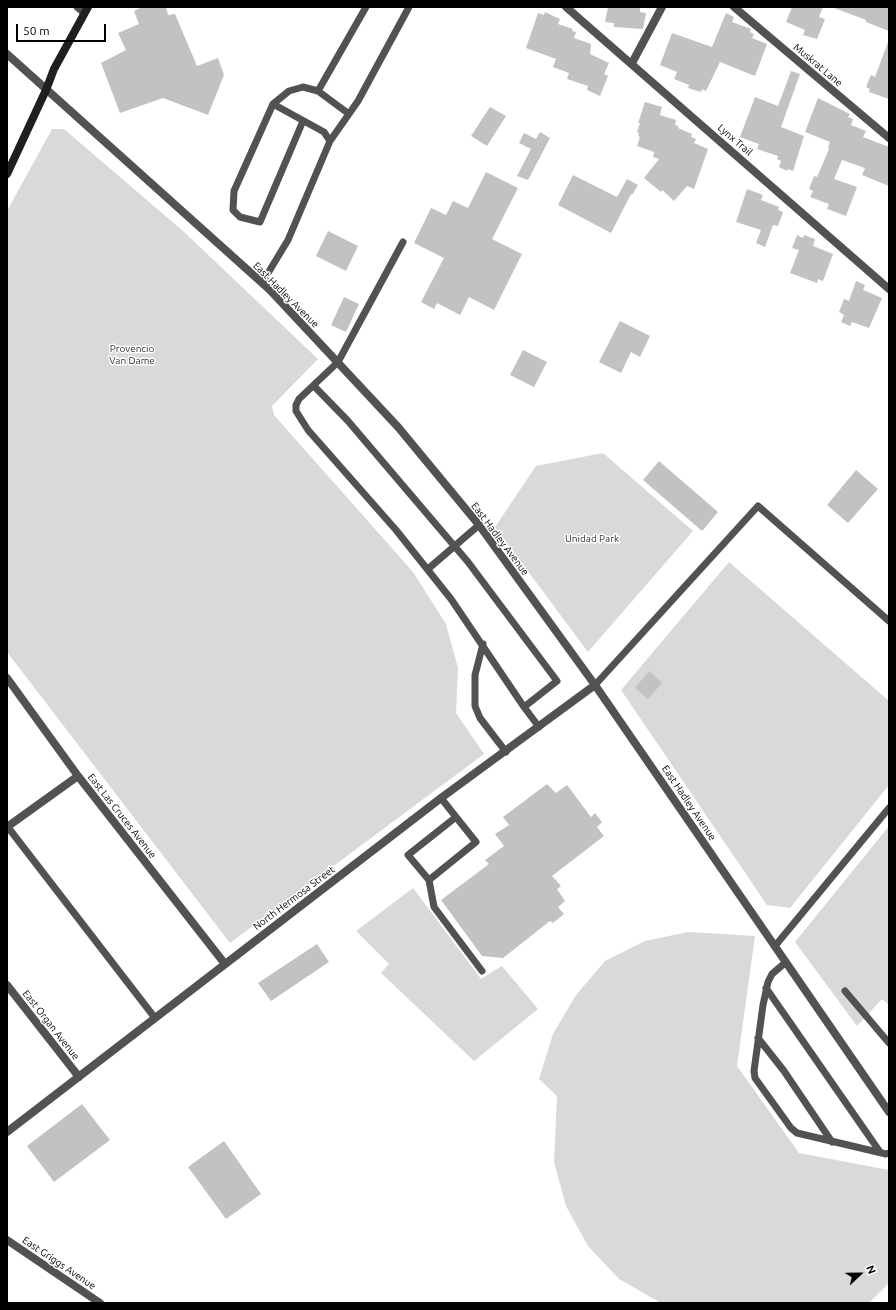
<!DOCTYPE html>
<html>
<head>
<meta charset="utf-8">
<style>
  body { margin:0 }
  #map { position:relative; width:896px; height:1310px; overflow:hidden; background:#fff; font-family:Ubuntu,sans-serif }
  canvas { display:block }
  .frame { position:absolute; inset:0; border:8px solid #000; pointer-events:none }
  .north { position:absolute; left:840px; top:1254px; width:40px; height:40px; -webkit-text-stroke:3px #fff; paint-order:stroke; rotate:68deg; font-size:11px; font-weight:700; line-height:16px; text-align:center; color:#000 }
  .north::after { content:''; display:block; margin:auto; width:14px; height:18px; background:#000; clip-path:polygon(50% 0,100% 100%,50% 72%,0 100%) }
  .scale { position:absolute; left:16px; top:24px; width:90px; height:18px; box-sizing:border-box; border:2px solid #000; border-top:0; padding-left:5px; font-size:12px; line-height:14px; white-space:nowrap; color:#000; -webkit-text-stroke:3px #fff; paint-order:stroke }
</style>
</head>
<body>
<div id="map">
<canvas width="896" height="1310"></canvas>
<div class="frame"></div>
<div class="north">N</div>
<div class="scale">50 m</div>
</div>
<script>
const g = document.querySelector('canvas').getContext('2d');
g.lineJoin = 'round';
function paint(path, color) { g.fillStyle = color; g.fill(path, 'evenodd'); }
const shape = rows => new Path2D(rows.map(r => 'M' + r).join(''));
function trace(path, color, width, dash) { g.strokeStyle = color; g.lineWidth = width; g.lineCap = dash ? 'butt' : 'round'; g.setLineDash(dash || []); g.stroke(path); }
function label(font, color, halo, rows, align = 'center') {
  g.font = font + ' Ubuntu,sans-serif'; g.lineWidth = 3; g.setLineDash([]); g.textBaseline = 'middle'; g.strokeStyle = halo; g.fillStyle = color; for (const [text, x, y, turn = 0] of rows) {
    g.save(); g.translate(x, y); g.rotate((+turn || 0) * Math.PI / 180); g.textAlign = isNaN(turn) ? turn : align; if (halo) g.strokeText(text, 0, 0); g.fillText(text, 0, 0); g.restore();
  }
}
const green = shape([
  [52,129,64,129,183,231,318,359,272,406,274,415,413,572,446,624,458,668,456,713,484,754,230,943,7,652,7,211],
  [603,453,693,531,588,652,495,527,536,466],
  [729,562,889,701,889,785,790,908,767,905,621,690],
  [889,826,889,1005,882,999,857,1026,795,942],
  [413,888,481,979,502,966,538,1009,474,1061,381,973,389,964,356,931],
  [688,932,755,936,737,1066,799,1153,889,1170,889,1283,869,1303,661,1303,619,1279,588,1246,566,1206,554,1162,557,1096,539,1079,553,1034,576,995,605,961,645,941]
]);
const building = shape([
  [142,7,166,7,168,15,175,14,197,66,218,58,224,75,208,115,163,98,120,113,101,63,126,50,118,33,139,24,134,11],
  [608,7,623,8,623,7,640,7,640,12,646,13,643,29,614,27,614,23,605,22],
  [792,7,823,7,819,17,825,19,817,39,803,35,805,30,786,22],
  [834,7,889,7,889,31,866,22,866,20,834,8],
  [545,12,560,19,558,24,573,29,572,31,576,32,574,38,591,44,590,54,609,63,604,74,608,76,600,96,587,90,588,86,567,79,569,73,553,67,556,59,526,48,538,13,544,15],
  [726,13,734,17,732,22,751,29,750,32,754,34,752,38,767,44,755,76,720,62,706,91,702,89,701,92,688,88,689,85,674,79,677,72,660,65,672,33,712,47],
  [888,42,889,42,889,99,869,92,870,89,866,87,871,75,875,77],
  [791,71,800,74,781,127,804,136,793,171,788,169,787,171,779,167,781,161,777,159,778,156,757,149,759,144,740,137,755,97,778,106],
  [818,98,850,114,848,117,853,119,851,125,866,131,863,137,889,147,889,186,862,175,865,168,842,160,834,179,857,187,846,216,827,209,829,204,810,197,813,191,809,189,814,176,817,177,829,149,828,148,830,142,805,132],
  [645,102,662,107,660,115,676,120,675,125,678,126,678,128,692,134,691,137,696,139,694,143,708,149,694,189,687,186,674,201,662,190,661,192,644,178,659,159,653,157,654,152,637,146,640,137,638,136,639,133,637,132,640,123,638,123],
  [490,107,506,116,487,146,471,136],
  [540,132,550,138,528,180,517,176,531,149,519,143,524,133,536,139],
  [486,172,518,188,492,239,522,254,494,310,469,297,460,315,437,303,434,309,421,302,444,258,414,243,431,208,446,215,453,201,468,208],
  [573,175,617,197,627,179,638,185,632,195,631,194,611,233,558,205],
  [747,189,763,195,761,200,779,207,778,210,783,212,778,226,773,225,765,247,756,243,761,230,736,222],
  [328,231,358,246,346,271,316,256],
  [797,235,803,238,804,235,815,239,813,246,833,254,823,281,818,279,817,283,790,273,799,250,792,248],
  [856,281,865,285,863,290,882,298,869,328,852,322,850,326,841,322,844,315,839,312,844,299,849,301],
  [344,297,359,304,346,332,331,325],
  [620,321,650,336,640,357,631,352,621,373,599,362],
  [523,350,547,362,534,387,510,375],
  [659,461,718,512,702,531,643,480],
  [856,470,878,489,848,523,827,505],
  [649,671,662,683,648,699,635,688],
  [547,784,556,793,567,785,591,817,595,813,602,822,597,827,604,836,552,876,561,886,557,889,565,901,558,907,564,914,553,923,550,921,503,958,482,956,441,900,489,864,485,860,504,846,495,834,509,825,503,817],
  [317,944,329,962,271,1001,258,983],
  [82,1104,110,1140,54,1182,27,1146],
  [224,1141,261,1194,226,1219,188,1167]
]);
const service = shape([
  [77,7,84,13],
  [273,104,289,91,303,87,318,91],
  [349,114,318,91,366,7],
  [330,141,358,101,409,7],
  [262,283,288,240,330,141,324,132,273,104,234,191,233,210,240,217,260,222,303,121],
  [314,386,348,421,468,562,557,681,524,707,451,599,396,530,308,430,296,411,296,405,299,399,338,362,403,242],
  [428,569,479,525],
  [483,644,475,675,475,706,480,718,506,752],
  [595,685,758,506,889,621],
  [524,707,539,727],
  [441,798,456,817,476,842,429,880,408,855,456,817],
  [7,826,155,1018],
  [429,880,434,907,482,971],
  [775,946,889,808],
  [786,962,772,974,768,982,763,1005,754,1071,755,1078,791,1128,797,1133,886,1154,889,1153],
  [766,988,880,1152],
  [845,991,889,1043],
  [758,1038,784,1071,832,1142]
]);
const minor = shape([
  [566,7,889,289],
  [734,7,889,138],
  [7,54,270,290,398,427,479,525,595,685,889,1112],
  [632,63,662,7],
  [7,678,78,776,225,964],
  [7,827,78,776],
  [7,985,79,1077],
  [7,1132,441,798,595,685]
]);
const tertiary = shape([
  [7,1240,100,1303]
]);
const secondary = shape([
  [7,174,46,90,54,69,88,7]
]);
const streetNames = [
  ["Muskrat Lane",818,65,40],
  ["Lynx Trail",735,140,41],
  ["East Hadley Avenue",286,295,45],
  ["East Hadley Avenue",500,539,53],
  ["East Hadley Avenue",689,803,56],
  ["East Las Cruces Avenue",122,816,52],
  ["North Hermosa Street",294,898,-37],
  ["East Organ Avenue",51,1025,52],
  ["East Griggs Avenue",59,1263,34]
];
const parkNames = [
  ["Provencio",132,349],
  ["Van Dame",132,361],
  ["Unidad Park",592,539]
];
paint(green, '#d9d9d9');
paint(building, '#c2c2c2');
trace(service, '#525252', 7);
trace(minor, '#525252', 8);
trace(tertiary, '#525252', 8);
trace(secondary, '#1f1f1f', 8);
label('10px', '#000', '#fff', streetNames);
label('10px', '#303030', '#fff', parkNames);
</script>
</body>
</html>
